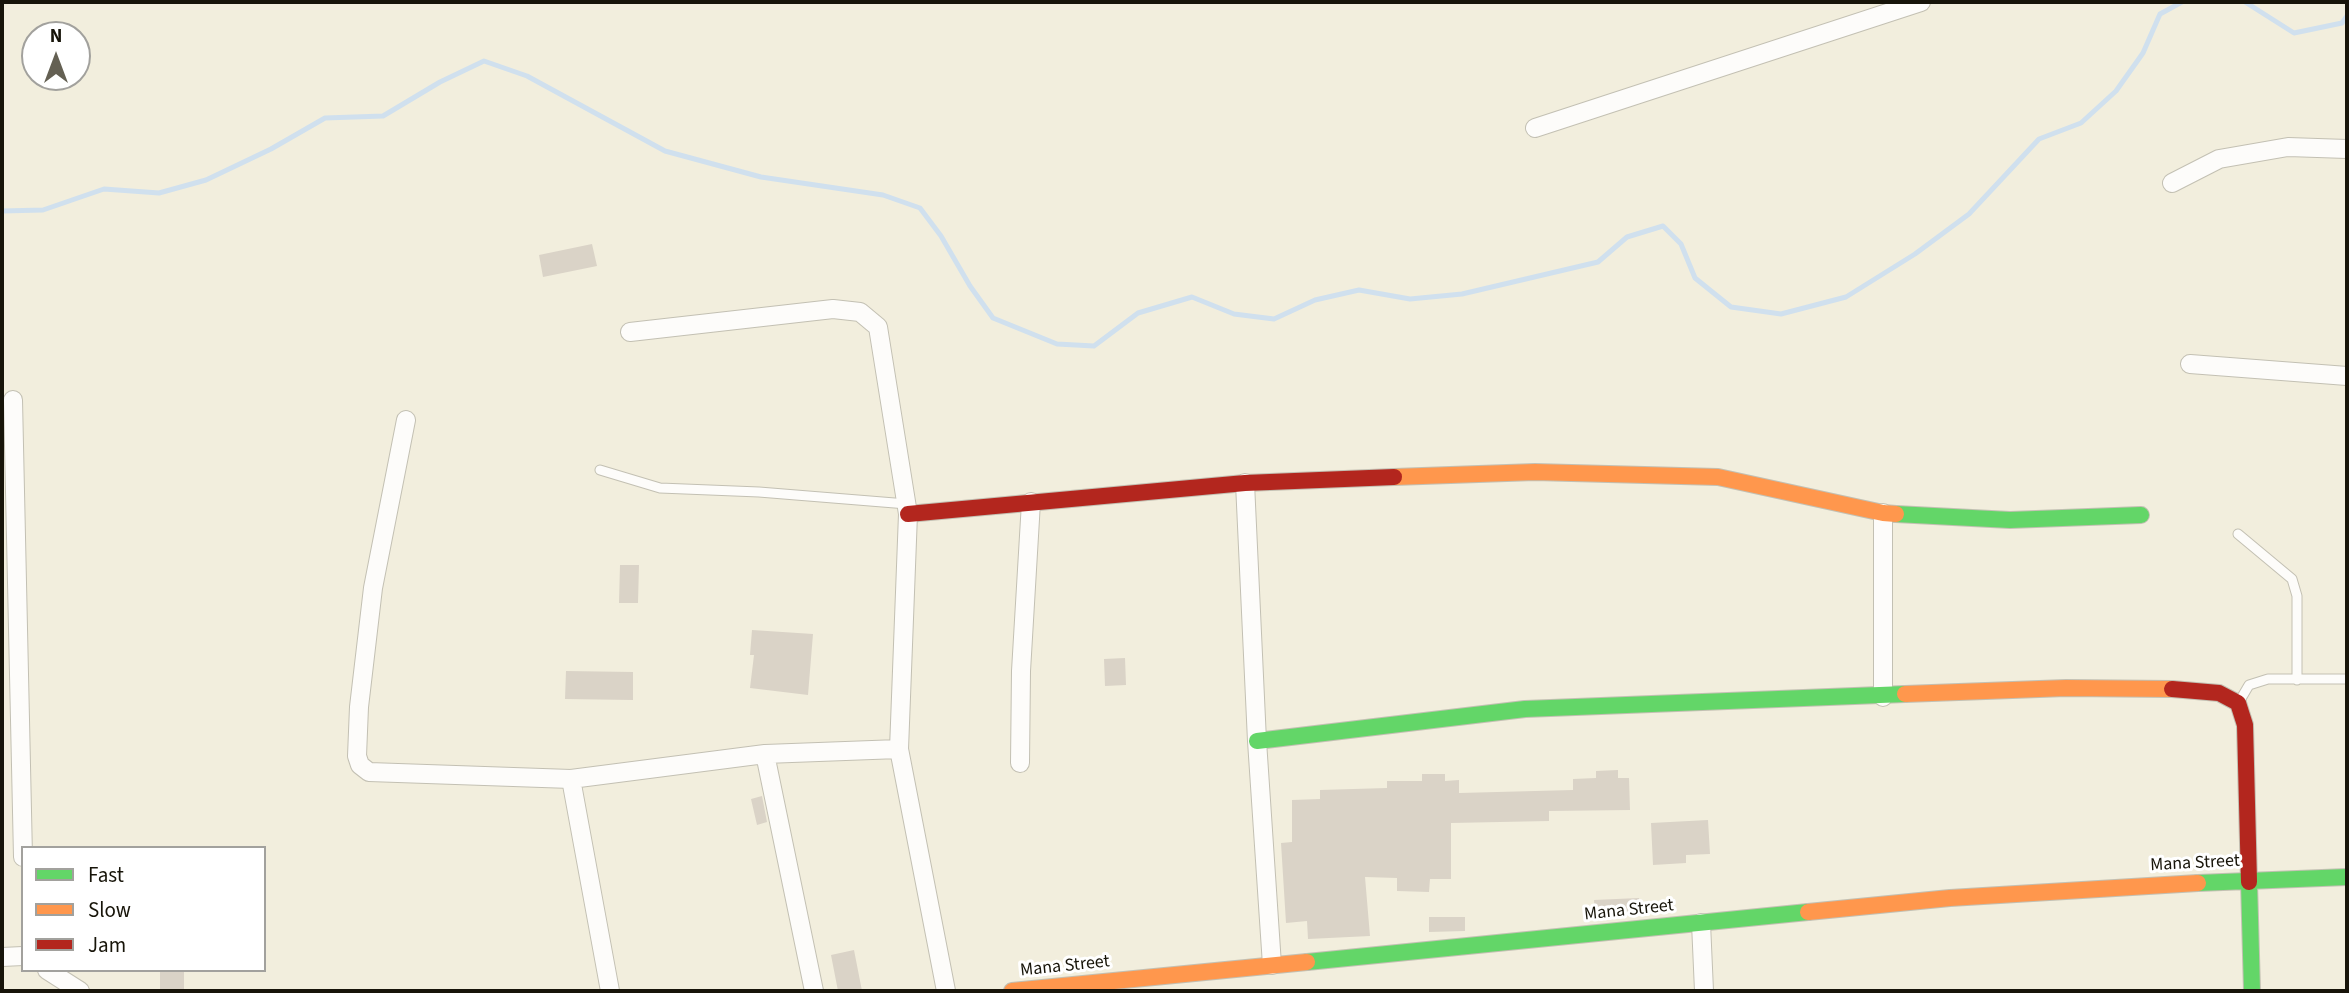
<!DOCTYPE html>
<html>
<head>
<meta charset="utf-8">
<style>
  body { margin:0 }
  #map { position:relative; width:2349px; height:993px; overflow:hidden; background:#f2eedd; font-family:"Source Sans 3",sans-serif }
  canvas { display:block }
  .frame { position:absolute; inset:0; border:4px solid #171409; pointer-events:none }
  .legend { position:absolute; left:21px; top:846px; width:245px; height:126px; box-sizing:border-box; background:#fff; border:2px solid #a2a19d; margin:0; padding:9px 12px; list-style:none; font-size:21px; color:#171409 }
  .legend li { display:flex; align-items:center; gap:14px; height:35px }
  .legend b { width:35px; border:2px solid #a2a19d }
  .north { position:absolute; left:21px; top:21px; width:70px; height:70px; box-sizing:border-box; background:#fff; border:2px solid #a2a19d; border-radius:50%; rotate:0deg; font-size:19px; font-weight:700; line-height:28px; text-align:center; color:#171409 }
  .north::after { content:''; display:block; margin:auto; width:24px; height:32px; background:#646053; clip-path:polygon(50% 0,100% 100%,50% 72%,0 100%) }
</style>
</head>
<body>
<div id="map">
<canvas width="2349" height="993"></canvas>
<div class="frame"></div>
<ul class="legend">
<li><b style="height:9px;background:#63d668"></b>Fast</li>
<li><b style="height:9px;background:#ff974d"></b>Slow</li>
<li><b style="height:9px;background:#b3261e"></b>Jam</li>
</ul>
<div class="north">N</div>
</div>
<script>
const g = document.querySelector('canvas').getContext('2d');
g.lineJoin = 'round';
const shape = rows => new Path2D(rows.map(r => 'M' + r).join(''));
function trace(path, color, width, dash) { g.strokeStyle = color; g.lineWidth = width; g.lineCap = dash ? 'butt' : 'round'; g.setLineDash(dash || []); g.stroke(path); }
function paint(path, color) { g.fillStyle = color; g.fill(path, 'evenodd'); }
function label(font, color, halo, rows, align = 'center') {
  g.font = font + ' "Source Sans 3",sans-serif'; g.lineWidth = 6; g.setLineDash([]); g.textBaseline = 'middle'; g.strokeStyle = halo; g.fillStyle = color; for (const [text, x, y, turn = 0] of rows) {
    g.save(); g.translate(x, y); g.rotate((+turn || 0) * Math.PI / 180); g.textAlign = isNaN(turn) ? turn : align; if (halo) g.strokeText(text, 0, 0); g.fillText(text, 0, 0); g.restore();
  }
}
const stream = shape([
  [2245,2,2294,33,2342,23,2347,16],
  [2,211,43,210,104,189,159,193,206,180,271,149,325,118,383,116,440,82,484,61,527,76,665,151,761,177,883,195,920,208,941,236,970,286,993,318,1057,344,1094,346,1138,313,1192,297,1234,314,1274,319,1315,300,1359,290,1410,299,1462,294,1598,262,1627,237,1663,226,1681,244,1695,278,1731,307,1781,314,1846,297,1915,254,1969,214,2039,139,2081,123,2116,91,2143,53,2160,14,2182,2]
]);
const building = shape([
  [592,244,597,266,543,277,539,255],
  [620,565,639,565,638,603,619,603],
  [752,630,813,634,808,695,750,688,754,655,750,655],
  [1125,658,1126,685,1105,686,1104,659],
  [566,671,633,672,633,700,565,699],
  [1618,770,1618,778,1629,778,1630,810,1549,811,1549,821,1451,823,1451,879,1430,879,1429,892,1397,891,1397,878,1365,877,1370,936,1308,939,1307,921,1286,923,1281,843,1292,842,1292,800,1320,799,1320,790,1387,788,1387,781,1422,781,1422,774,1445,774,1445,781,1459,780,1459,793,1573,790,1573,779,1596,778,1596,771],
  [762,796,767,822,757,825,751,799],
  [1708,820,1710,854,1686,855,1686,863,1653,865,1651,823],
  [1639,898,1640,914,1595,918,1594,900],
  [1429,917,1465,917,1465,931,1429,932],
  [854,950,862,991,838,991,831,955],
  [160,970,184,970,184,991,160,991]
]);
const lane = shape([
  [600,470,660,488,759,492,907,504],
  [2238,534,2292,579,2297,596,2297,680],
  [2239,702,2249,685,2268,679,2347,679]
]);
const street = shape([
  [1535,128,1921,2],
  [2172,183,2219,159,2288,147,2347,149],
  [630,332,833,309,860,312,878,327,908,514,899,749,946,991],
  [2190,364,2347,376],
  [13,400,23,857],
  [406,420,373,588,359,707,357,756,360,765,369,772,571,779,765,754,899,749],
  [1245,483,1257,741,1272,965],
  [1883,697,1883,513],
  [765,754,814,991],
  [1020,763,1021,671,1031,502],
  [571,779,610,991],
  [1701,923,1704,991],
  [2,957,23,956],
  [47,970,80,991]
]);
const fast = shape([
  [1896,514,2010,520,2141,515],
  [1257,741,1525,709,1905,694],
  [2249,882,2252,991],
  [2198,883,2347,877],
  [1307,962,1808,912]
]);
const slow = shape([
  [1394,477,1535,472,1718,477,1883,513,1896,514],
  [1905,694,2066,688,2172,689],
  [1808,912,1950,898,2198,883],
  [1012,991,1307,962]
]);
const jam = shape([
  [908,514,1245,483,1394,477],
  [2172,689,2219,693,2238,703,2245,725,2249,882]
]);
const streetNames = [
  ["Mana Street",2195,864,-3],
  ["Mana Street",1629,911,-6],
  ["Mana Street",1065,967,-6]
];
trace(stream, '#d0e0ee', 5);
paint(building, '#dad3c7');
trace(lane, '#c3c0b3', 11);
trace(street, '#c3c0b3', 20);
trace(fast, '#c3c0b3', 18);
trace(slow, '#c3c0b3', 18);
trace(jam, '#c3c0b3', 18);
trace(lane, '#fdfcfa', 9);
trace(street, '#fdfcfa', 18);
trace(fast, '#63d668', 16);
trace(slow, '#ff974d', 16);
trace(jam, '#b3261e', 16);
label('18px', '#171409', '#fff', streetNames);
</script>
</body>
</html>
